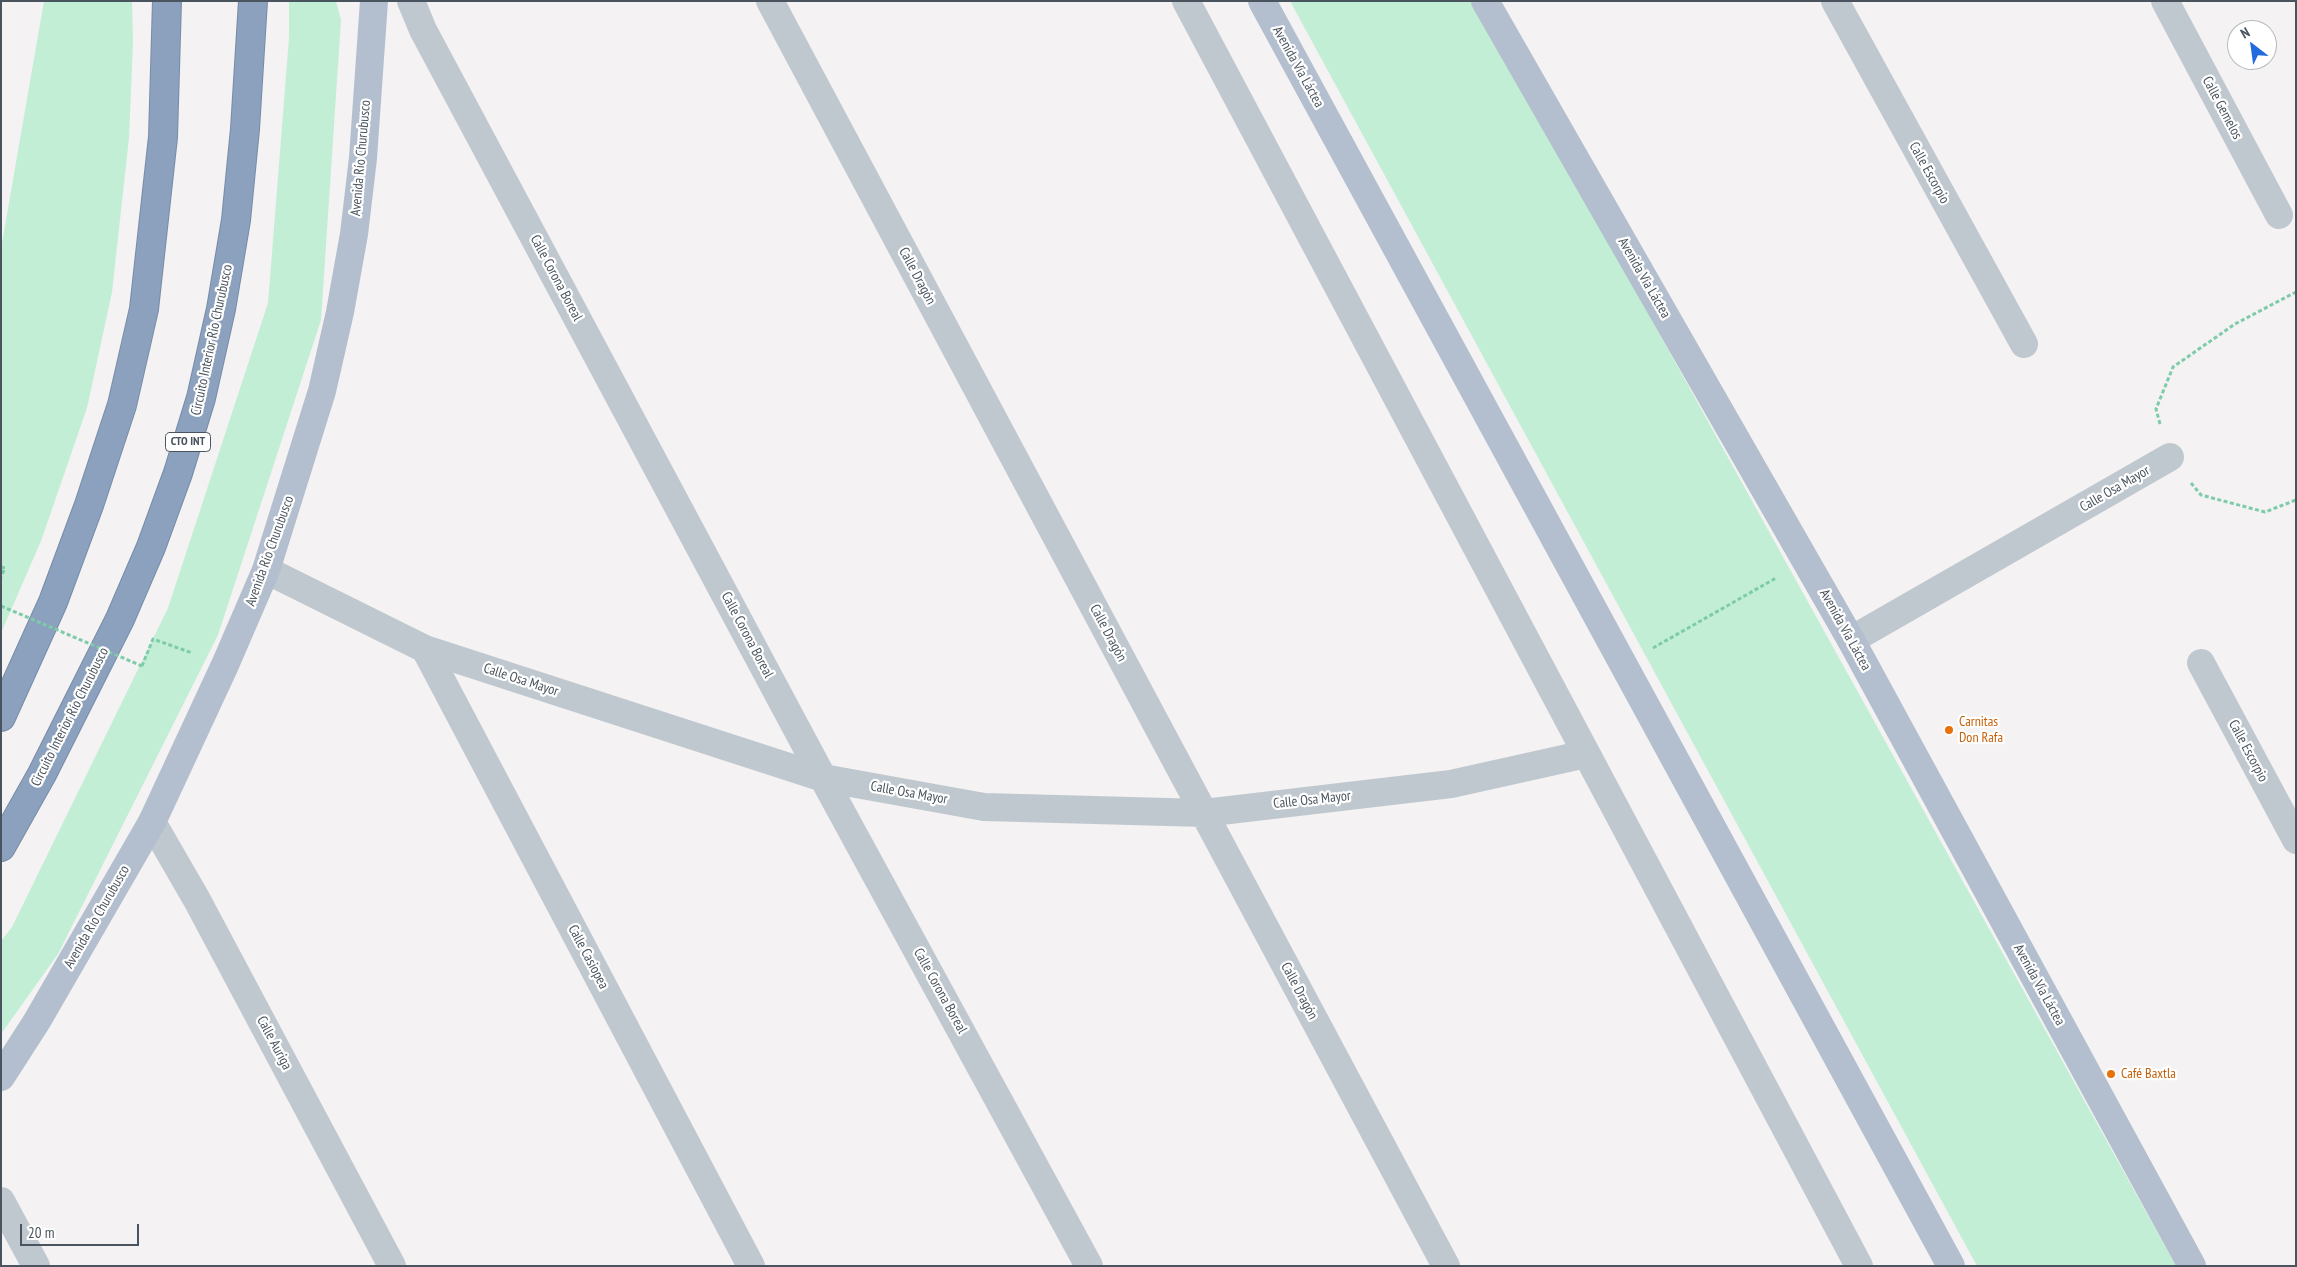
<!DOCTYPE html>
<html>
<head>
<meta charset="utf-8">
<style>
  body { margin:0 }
  #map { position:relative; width:2297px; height:1267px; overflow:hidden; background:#f4f2f2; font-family:"PT Sans Narrow",sans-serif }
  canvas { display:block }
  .frame { position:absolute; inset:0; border:2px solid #4a545e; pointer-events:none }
  .north { position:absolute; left:2227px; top:20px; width:50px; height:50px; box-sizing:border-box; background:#fff; border:1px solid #b7bbbf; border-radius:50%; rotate:330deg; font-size:14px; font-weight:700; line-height:20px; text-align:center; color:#4a545e }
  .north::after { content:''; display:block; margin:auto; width:18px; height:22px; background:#226add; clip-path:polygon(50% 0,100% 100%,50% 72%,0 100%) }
  .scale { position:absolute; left:20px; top:1224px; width:119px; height:22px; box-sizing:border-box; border:2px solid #4a545e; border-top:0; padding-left:6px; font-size:15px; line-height:18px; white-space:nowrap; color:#4a545e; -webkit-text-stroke:4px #fff; paint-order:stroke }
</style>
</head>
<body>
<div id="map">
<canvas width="2297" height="1267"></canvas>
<div class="frame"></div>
<div class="north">N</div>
<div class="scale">20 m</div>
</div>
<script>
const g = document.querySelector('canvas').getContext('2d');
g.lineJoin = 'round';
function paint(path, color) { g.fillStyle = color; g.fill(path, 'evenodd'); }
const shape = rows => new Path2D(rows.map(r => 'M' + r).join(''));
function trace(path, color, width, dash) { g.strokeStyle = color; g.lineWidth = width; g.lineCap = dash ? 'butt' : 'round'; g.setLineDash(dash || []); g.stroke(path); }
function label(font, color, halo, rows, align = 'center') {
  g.font = font + ' "PT Sans Narrow",sans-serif'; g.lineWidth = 4.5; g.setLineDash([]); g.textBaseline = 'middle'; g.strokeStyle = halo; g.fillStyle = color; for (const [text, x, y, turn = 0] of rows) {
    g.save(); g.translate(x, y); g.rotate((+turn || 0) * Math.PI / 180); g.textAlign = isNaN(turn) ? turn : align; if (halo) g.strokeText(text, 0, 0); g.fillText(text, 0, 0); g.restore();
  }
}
const green = shape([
  [44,1,132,1,133,42,129,138,112,292,87,408,41,541,1,633,1,249],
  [289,1,336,1,341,20,321,320,218,635,58,954,1,1034,1,941,12,927,168,608,268,303,289,38],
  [1290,1,1475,1,2176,1266,1977,1266]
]);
const path = shape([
  [2160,424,2156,409,2173,367,2235,324,2296,292],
  [2191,483,2201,495,2265,512,2296,500],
  [1,567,5,568,1,577],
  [1653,648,1776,578],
  [142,666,153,639,192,653]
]);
const minor = shape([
  [411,1,423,30,823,778,1089,1266],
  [770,1,1446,1266],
  [1186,1,1859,1266],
  [1835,1,2024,344],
  [2165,1,2279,215],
  [266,570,425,649,823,778,984,807,1204,813,1451,784,1586,754],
  [1851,640,2170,457],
  [425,649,751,1266],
  [2201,663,2296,840],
  [152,822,197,900,392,1266],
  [1,1201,36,1266]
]);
const major = shape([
  [1262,1,1951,1266],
  [1485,1,1851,640,2192,1266],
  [1,1077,37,1021,152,822,225,665,266,570,322,391,340,312,354,234,363,158,374,1]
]);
const highway = shape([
  [1,717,53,602,89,505,122,405,144,309,163,137,167,1],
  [1,847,42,774,120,619,151,547,178,473,201,398,221,309,236,220,245,129,253,1]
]);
const pathBridge = shape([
  [1,606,142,666]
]);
const markers = [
  [1949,730,5,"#e8710a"],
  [2111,1074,5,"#e8710a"]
];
const shields = [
  [188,442,45]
];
const shieldNames = [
  ["CTO INT",188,442]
];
const streetNames = [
  ["Avenida Vía Láctea",1298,67,61],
  ["Calle Gemelos",2222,108,62],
  ["Avenida Río Churubusco",361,158,-85],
  ["Calle Escorpio",1929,173,61],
  ["Calle Dragón",917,276,62],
  ["Calle Corona Boreal",556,278,62],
  ["Avenida Vía Láctea",1644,278,60],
  ["Circuito Interior Río Churubusco",212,340,-78],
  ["Calle Osa Mayor",2115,489,-30],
  ["Avenida Río Churubusco",270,551,-70],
  ["Avenida Vía Láctea",1845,630,61],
  ["Calle Dragón",1108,633,62],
  ["Calle Corona Boreal",747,635,62],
  ["Calle Osa Mayor",521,680,18],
  ["Circuito Interior Río Churubusco",70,717,-63],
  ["Calle Escorpio",2248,751,62],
  ["Calle Osa Mayor",909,793,10],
  ["Calle Osa Mayor",1312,800,-6],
  ["Avenida Río Churubusco",97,917,-60],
  ["Calle Casiopea",588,957,62],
  ["Avenida Vía Láctea",2039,985,61],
  ["Calle Corona Boreal",940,991,61],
  ["Calle Dragón",1299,991,62],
  ["Calle Auriga",274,1043,62]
];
const foodNames = [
  ["Carnitas",1959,722],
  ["Don Rafa",1959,738],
  ["Café Baxtla",2121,1074]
];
paint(green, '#c3eed6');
trace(highway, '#778ca9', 30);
trace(path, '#7dcba9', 3, [4, 2.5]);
trace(minor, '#c0c8cf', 28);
trace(major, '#b3bfce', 28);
trace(highway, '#8ca1bd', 28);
trace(pathBridge, '#7dcba9', 3, [4, 2.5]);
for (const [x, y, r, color] of markers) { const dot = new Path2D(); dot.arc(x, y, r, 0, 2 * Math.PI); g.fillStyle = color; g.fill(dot); trace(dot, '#fff', 2); }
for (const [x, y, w] of shields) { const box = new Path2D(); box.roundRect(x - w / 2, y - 9.5, w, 19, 4); g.fillStyle = '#fff'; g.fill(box); trace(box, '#4a545e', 1); }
label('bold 12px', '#4a545e', null, shieldNames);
label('14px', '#4a545e', '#fff', streetNames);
label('14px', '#c56008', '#fff', foodNames, 'left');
</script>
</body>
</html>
